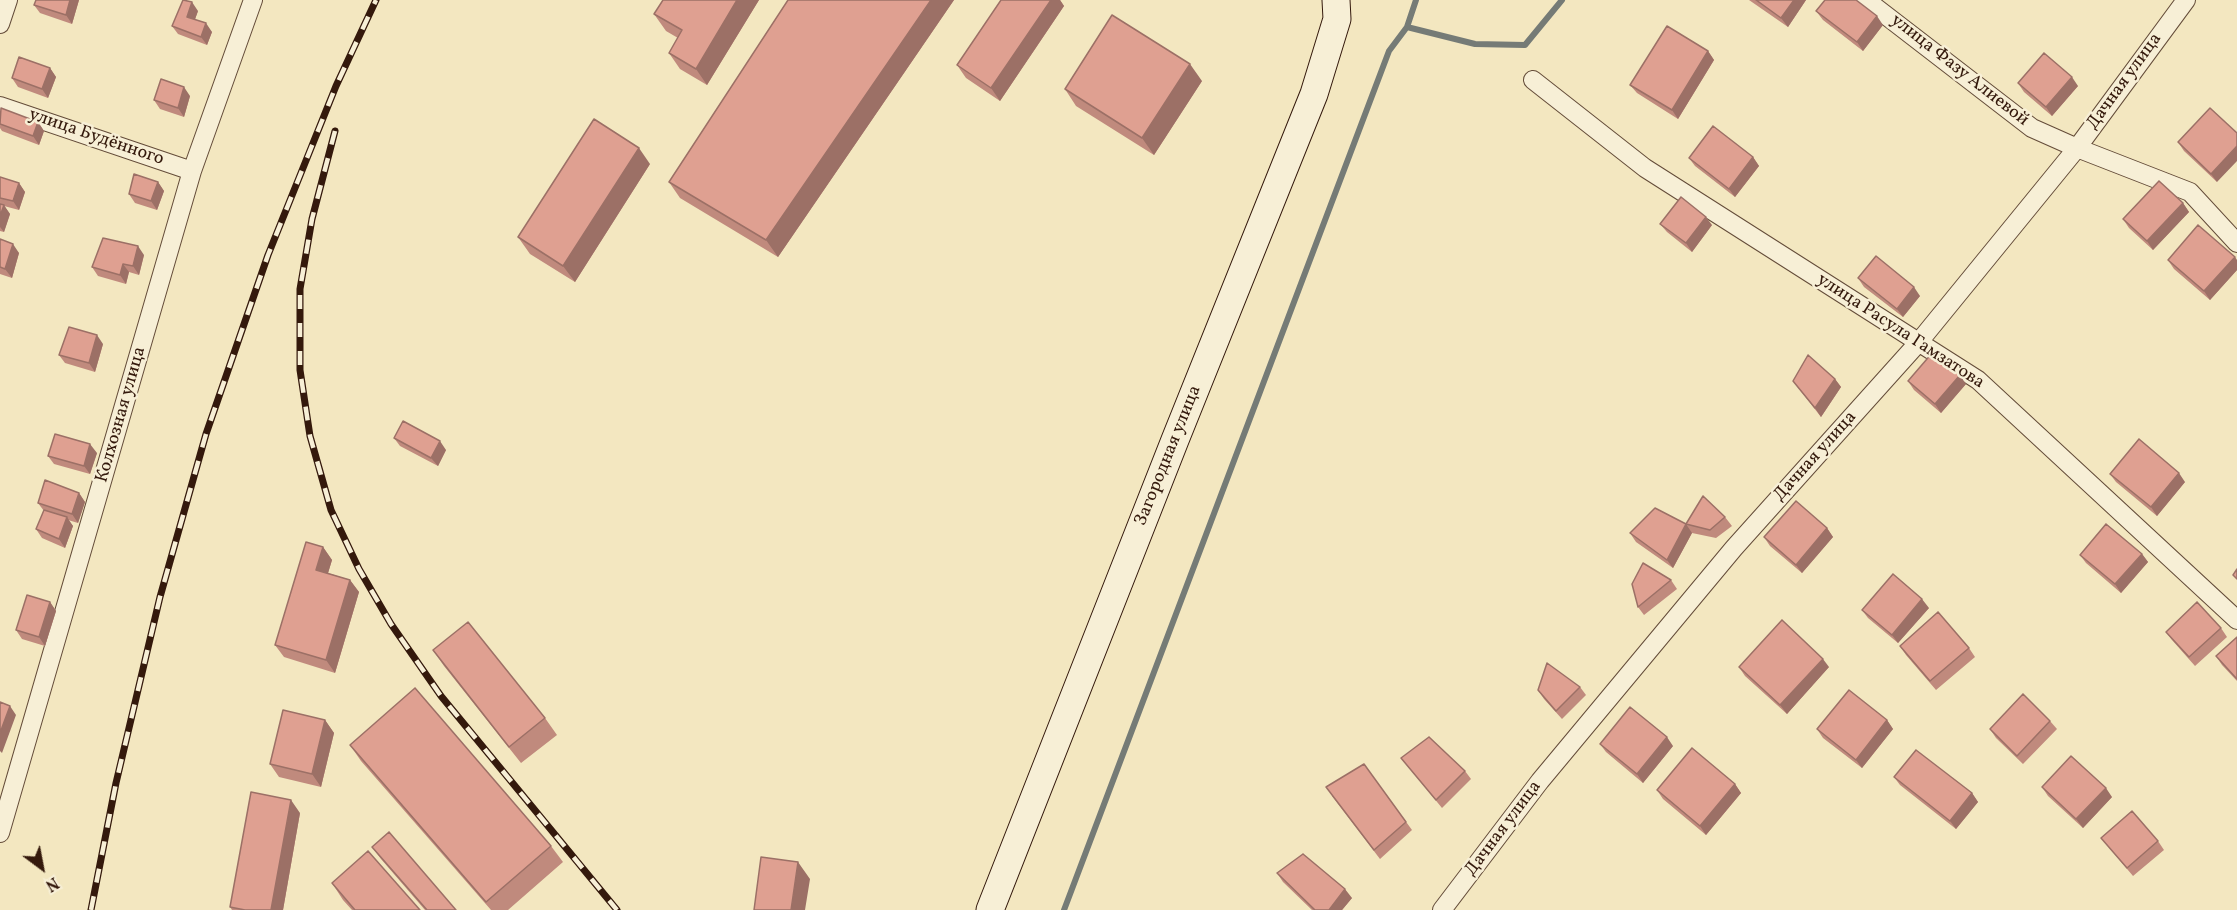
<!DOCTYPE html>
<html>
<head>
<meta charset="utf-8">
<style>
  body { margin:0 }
  #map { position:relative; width:2237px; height:910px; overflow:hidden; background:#f3e7c0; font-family:Vollkorn,serif }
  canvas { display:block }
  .north { position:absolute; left:12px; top:838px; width:60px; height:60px; -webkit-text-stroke:4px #f7efd6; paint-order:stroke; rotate:148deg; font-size:16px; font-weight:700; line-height:24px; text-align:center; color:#34190c }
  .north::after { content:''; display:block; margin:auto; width:21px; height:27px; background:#34190c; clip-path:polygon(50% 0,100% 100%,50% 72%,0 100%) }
</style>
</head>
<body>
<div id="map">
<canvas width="2237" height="910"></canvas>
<div class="north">N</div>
</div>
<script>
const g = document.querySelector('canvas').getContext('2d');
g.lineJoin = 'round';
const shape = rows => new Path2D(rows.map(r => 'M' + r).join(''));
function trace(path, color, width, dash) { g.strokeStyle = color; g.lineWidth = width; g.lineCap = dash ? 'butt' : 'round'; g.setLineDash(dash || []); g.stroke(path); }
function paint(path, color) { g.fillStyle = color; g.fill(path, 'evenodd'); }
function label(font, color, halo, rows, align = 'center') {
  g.font = font + ' Vollkorn,serif'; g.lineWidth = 5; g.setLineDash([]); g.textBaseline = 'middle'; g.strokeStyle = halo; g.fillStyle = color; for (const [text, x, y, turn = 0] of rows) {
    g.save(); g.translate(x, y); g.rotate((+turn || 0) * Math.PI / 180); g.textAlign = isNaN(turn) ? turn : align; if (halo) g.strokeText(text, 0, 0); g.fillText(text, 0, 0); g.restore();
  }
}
const stream = shape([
  [1407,27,1475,44,1525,45,1562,0],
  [1064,910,1389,51,1407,27,1416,0]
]);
const minor = shape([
  [1866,0,2032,128,2077,148,2190,192,2237,243],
  [0,24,8,0],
  [1533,80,1645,168,1978,380,2237,620],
  [0,106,192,171],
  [0,833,192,171,253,0],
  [1442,910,1540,781,1734,548,1918,343,2077,148,2186,0]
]);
const secondary = shape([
  [990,910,1175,440,1314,94,1337,19,1336,0]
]);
const rail = shape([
  [335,131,312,219,300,289,300,370,310,436,331,510,359,569,391,624,441,696,617,910],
  [91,910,116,783,160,597,206,434,268,255,336,86,376,0]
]);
const wall = shape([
  [79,0,72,24,40,13,34,5],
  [663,0,759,0,707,85,680,69,669,53,678,38,666,31,654,14],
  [788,0,954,0,778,257,680,198,669,182],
  [1001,0,1060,0,1064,6,1000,101,966,78,957,65],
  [1749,0,1806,0,1788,27],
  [198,11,195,19,212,32,207,45,178,34,172,26],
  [1816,11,1883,25,1863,51,1823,20],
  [1708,51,1714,60,1678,119,1637,93,1630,85],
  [50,68,56,77,48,98,18,87,12,78],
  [1202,81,1154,155,1076,106,1065,89],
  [2018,83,2078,86,2052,116,2024,92],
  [190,96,184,117,160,109,154,100],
  [2210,108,2217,182,2184,151,2178,142],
  [0,111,38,122,44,131,39,145,2,131,0,128],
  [1753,157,1759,166,1735,197,1695,166,1689,158],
  [650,164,575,282,530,254,518,237],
  [0,177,19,183,25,192,19,210,4,206,10,214,4,232,0,231],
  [158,182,164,191,157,210,135,203,129,194],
  [2183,203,2189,212,2153,250,2129,228,2123,219],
  [1660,224,1712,225,1692,252,1667,232],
  [0,239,19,253,12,278,0,274],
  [144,255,139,275,129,272,126,284,98,276,92,267],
  [2168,260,2237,260,2237,270,2210,300,2174,269],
  [1858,278,1920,296,1903,317,1864,287],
  [103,344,95,372,65,363,59,355],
  [1835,379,1841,387,1821,417,1793,381],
  [1908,381,1966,384,1941,413,1914,390],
  [394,438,446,450,438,466,400,446],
  [97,453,90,474,54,464,48,456],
  [2110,474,2185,482,2157,516,2116,482],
  [79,493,85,502,78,523,68,520,73,526,65,548,42,538,36,529,44,511,38,503],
  [1725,517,1732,526,1716,538,1692,533,1686,524],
  [1686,524,1692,533,1673,568,1636,542,1630,533],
  [1827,528,1833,537,1802,573,1770,546,1764,537],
  [323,547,332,560,328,573,350,580,359,592,335,673,284,657,275,645],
  [2142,554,2148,562,2121,593,2086,563,2080,555],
  [1671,580,1677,589,1644,615,1638,607],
  [50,602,56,611,45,646,22,639,16,630],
  [1929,608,1898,643,1868,618,1862,610],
  [2221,628,2227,637,2195,666,2172,640,2166,632],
  [2237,637,2237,681,2222,665,2216,656],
  [1900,646,1969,648,1975,657,1936,690,1906,655],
  [433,650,545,718,557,735,521,763,444,666],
  [1739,667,1829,667,1787,714,1745,676],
  [1580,687,1586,695,1562,719,1544,699,1538,690],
  [325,720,334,733,321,787,279,777,270,764],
  [1887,720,1893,729,1862,768,1823,738,1817,729],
  [2050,721,2057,729,2023,764,1996,738,1990,729],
  [1600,744,1673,746,1643,783,1606,752],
  [350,745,551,846,563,862,508,910,491,910,361,761],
  [1401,758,1465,771,1471,779,1442,808],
  [1364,764,1412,830,1380,859,1332,796],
  [1894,777,1972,793,1978,802,1956,829,1900,785],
  [1735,784,1741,793,1706,835,1663,799,1657,790],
  [2042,787,2112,797,2083,828,2048,796],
  [300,813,283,910,232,910,230,907],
  [2101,838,2158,841,2164,850,2133,876],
  [372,847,456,910,425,910,381,859],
  [1277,873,1352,898,1342,910,1312,910,1283,882],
  [332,883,420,910,352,910,343,900]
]);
const shadedWall = shape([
  [70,0,79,0,72,24,66,15],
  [737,0,759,0,707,85,696,69],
  [931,0,954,0,778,257,766,240],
  [1051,0,1060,0,1064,6,1000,101,991,88],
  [1794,0,1806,0,1788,27,1781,18],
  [192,2,198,11,193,25,187,17],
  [1877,16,1883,25,1863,51,1857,42],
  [206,23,212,32,207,45,201,37],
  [1708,51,1714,60,1678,119,1672,110],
  [1190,64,1202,81,1154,155,1142,138],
  [50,68,56,77,48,98,42,89],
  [2072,77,2078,86,2052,116,2046,107],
  [184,87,190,96,184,117,178,108],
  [38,122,44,131,39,145,33,136],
  [2237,146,2237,161,2217,182,2211,174],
  [639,148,650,164,575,282,563,266],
  [1753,157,1759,166,1735,197,1729,189],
  [158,182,164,191,157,210,151,201],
  [19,183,25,192,19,210,13,201],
  [2183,203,2189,212,2153,250,2147,241],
  [4,205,10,214,4,232,0,227,0,216],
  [1706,217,1712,225,1692,252,1686,243],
  [13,244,19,253,12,278,5,269],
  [138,246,144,255,139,275,133,266],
  [2235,257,2237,260,2237,270,2210,300,2204,291],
  [123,264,129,272,126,284,120,275],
  [1914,287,1920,296,1903,317,1897,309],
  [97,335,103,344,95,372,89,363],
  [1960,375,1966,384,1941,413,1935,404],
  [1835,379,1841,387,1821,417,1815,408],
  [440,441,446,450,438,466,431,458],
  [90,444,97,453,90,474,84,466],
  [2179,473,2185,482,2157,516,2151,507],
  [79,493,85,502,78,523,72,514],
  [67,517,73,526,65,548,59,539],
  [1686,524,1692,533,1673,568,1667,560],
  [1827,528,1833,537,1802,573,1796,565],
  [323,547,332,560,325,583,316,570],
  [2142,554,2148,562,2121,593,2115,584],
  [350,580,359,592,335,673,326,660],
  [1922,599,1929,608,1898,643,1892,635],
  [50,602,56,611,45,646,39,637],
  [1823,659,1829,667,1787,714,1780,705],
  [10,706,16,715,2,753,0,751,0,733],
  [325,720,334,733,321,787,312,774],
  [1887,720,1893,729,1862,768,1856,760],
  [1667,737,1673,746,1643,783,1637,774],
  [1735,784,1741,793,1706,835,1700,826],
  [2106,788,2112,797,2083,828,2076,819],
  [1972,793,1978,802,1956,829,1950,821],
  [291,800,300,813,283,910,271,910],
  [798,862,810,879,805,910,791,910],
  [1345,889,1352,898,1342,910,1329,910]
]);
const building = shape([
  [36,0,70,0,66,15,34,5,36,0],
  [183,0,192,2,187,17,206,23,201,37,172,26,183,0],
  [663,0,737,0,696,69,669,53,682,30,654,14,663,0],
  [788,0,931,0,766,240,669,182,788,0],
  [1001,0,1051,0,991,88,957,65,1001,0],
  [1756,0,1794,0,1781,18,1756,0],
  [1825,0,1856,0,1877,16,1857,42,1816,11,1825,0],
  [1112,15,1190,64,1142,138,1065,89,1112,15],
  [1667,26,1708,51,1672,110,1630,85,1667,26],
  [2044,53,2072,77,2046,107,2018,83,2044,53],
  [19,57,50,68,42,89,12,78,19,57],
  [161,79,184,87,178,108,154,100,161,79],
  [1,108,38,122,33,136,0,124,1,108],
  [2210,108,2237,133,2237,146,2211,174,2178,142,2210,108],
  [594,119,639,148,563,266,518,237,594,119],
  [1713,126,1753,157,1729,189,1689,158,1713,126],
  [134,174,158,182,151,201,129,194,134,174],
  [0,177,19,183,13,201,0,198,0,177],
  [2159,181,2183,203,2147,241,2123,219,2159,181],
  [1681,197,1706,217,1686,243,1660,224,1681,197],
  [0,204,4,205,0,216,0,204],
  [2198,225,2235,257,2204,291,2168,260,2198,225],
  [103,238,138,246,133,266,123,264,120,275,92,267,103,238],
  [0,239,13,244,5,269,0,267,0,239],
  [1876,256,1914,287,1897,309,1858,278,1876,256],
  [69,327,97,335,89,363,59,355,69,327],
  [1933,352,1960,375,1935,404,1908,381,1933,352],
  [1808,355,1835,379,1815,408,1793,381,1808,355],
  [403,421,440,441,431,458,394,438,403,421],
  [55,434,90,444,84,466,48,456,55,434],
  [2139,439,2179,473,2151,507,2110,474,2139,439],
  [45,480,79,493,72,514,38,503,45,480],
  [1703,496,1725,517,1710,530,1686,524,1703,496],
  [1796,501,1827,528,1796,565,1764,537,1796,501],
  [1655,508,1686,524,1667,560,1630,533,1655,508],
  [44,510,67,517,59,539,36,529,44,510],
  [2106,524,2142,554,2115,584,2080,555,2106,524],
  [306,542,323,547,316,570,350,580,326,660,275,645,306,542],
  [1643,563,1671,580,1638,607,1632,584,1643,563],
  [2237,569,2237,579,2233,575,2237,569],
  [1893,574,1922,599,1892,635,1862,610,1893,574],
  [27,595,50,602,39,637,16,630,27,595],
  [2197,602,2221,628,2189,657,2166,632,2197,602],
  [1938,612,1969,648,1930,681,1900,646,1938,612],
  [1782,620,1823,659,1780,705,1739,667,1782,620],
  [468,622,545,718,509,747,433,650,468,622],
  [2237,637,2237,679,2216,656,2237,637],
  [1547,663,1580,687,1556,711,1538,690,1547,663],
  [415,688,551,846,486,902,350,745,415,688],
  [1849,690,1887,720,1856,760,1817,729,1849,690],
  [2023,694,2050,721,2017,756,1990,729,2023,694],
  [0,702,10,706,0,733,0,702],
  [1630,707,1667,737,1637,774,1600,744,1630,707],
  [283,710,325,720,312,774,270,764,283,710],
  [1429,737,1465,771,1436,800,1401,758,1429,737],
  [1692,748,1735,784,1700,826,1657,790,1692,748],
  [1916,750,1972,793,1950,821,1894,777,1916,750],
  [2071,756,2106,788,2076,819,2042,787,2071,756],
  [1364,764,1406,822,1374,850,1326,787,1364,764],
  [251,792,291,800,271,910,245,910,230,907,251,792],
  [2132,811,2158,841,2127,868,2101,838,2132,811],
  [389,832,456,910,427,910,372,847,389,832],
  [368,851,420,910,355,910,332,883,368,851],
  [1303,854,1345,889,1329,910,1315,910,1277,873,1303,854],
  [761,857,798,862,791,910,754,910,761,857]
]);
const streetNames = [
  ["улица Фазу Алиевой",1959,71,38],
  ["Дачная улица",2125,82,-54],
  ["улица Будённого",96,138,19],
  ["улица Расула Гамзатова",1900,332,33],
  ["Колхозная улица",122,415,-74],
  ["Загородная улица",1169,456,-68],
  ["Дачная улица",1816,457,-48],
  ["Дачная улица",1504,829,-53]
];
trace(stream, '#757b76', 6);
trace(minor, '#644c39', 20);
trace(secondary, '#34190c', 29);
trace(minor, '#f7efd6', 18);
trace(secondary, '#f7efd6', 27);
trace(rail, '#34190c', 7);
trace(rail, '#f7efd6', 4.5, [14]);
paint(wall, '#c08a7d');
paint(shadedWall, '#9c7066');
paint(building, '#dfa091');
trace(building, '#9c7066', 1.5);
label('18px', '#34190c', '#f7efd6', streetNames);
</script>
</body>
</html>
